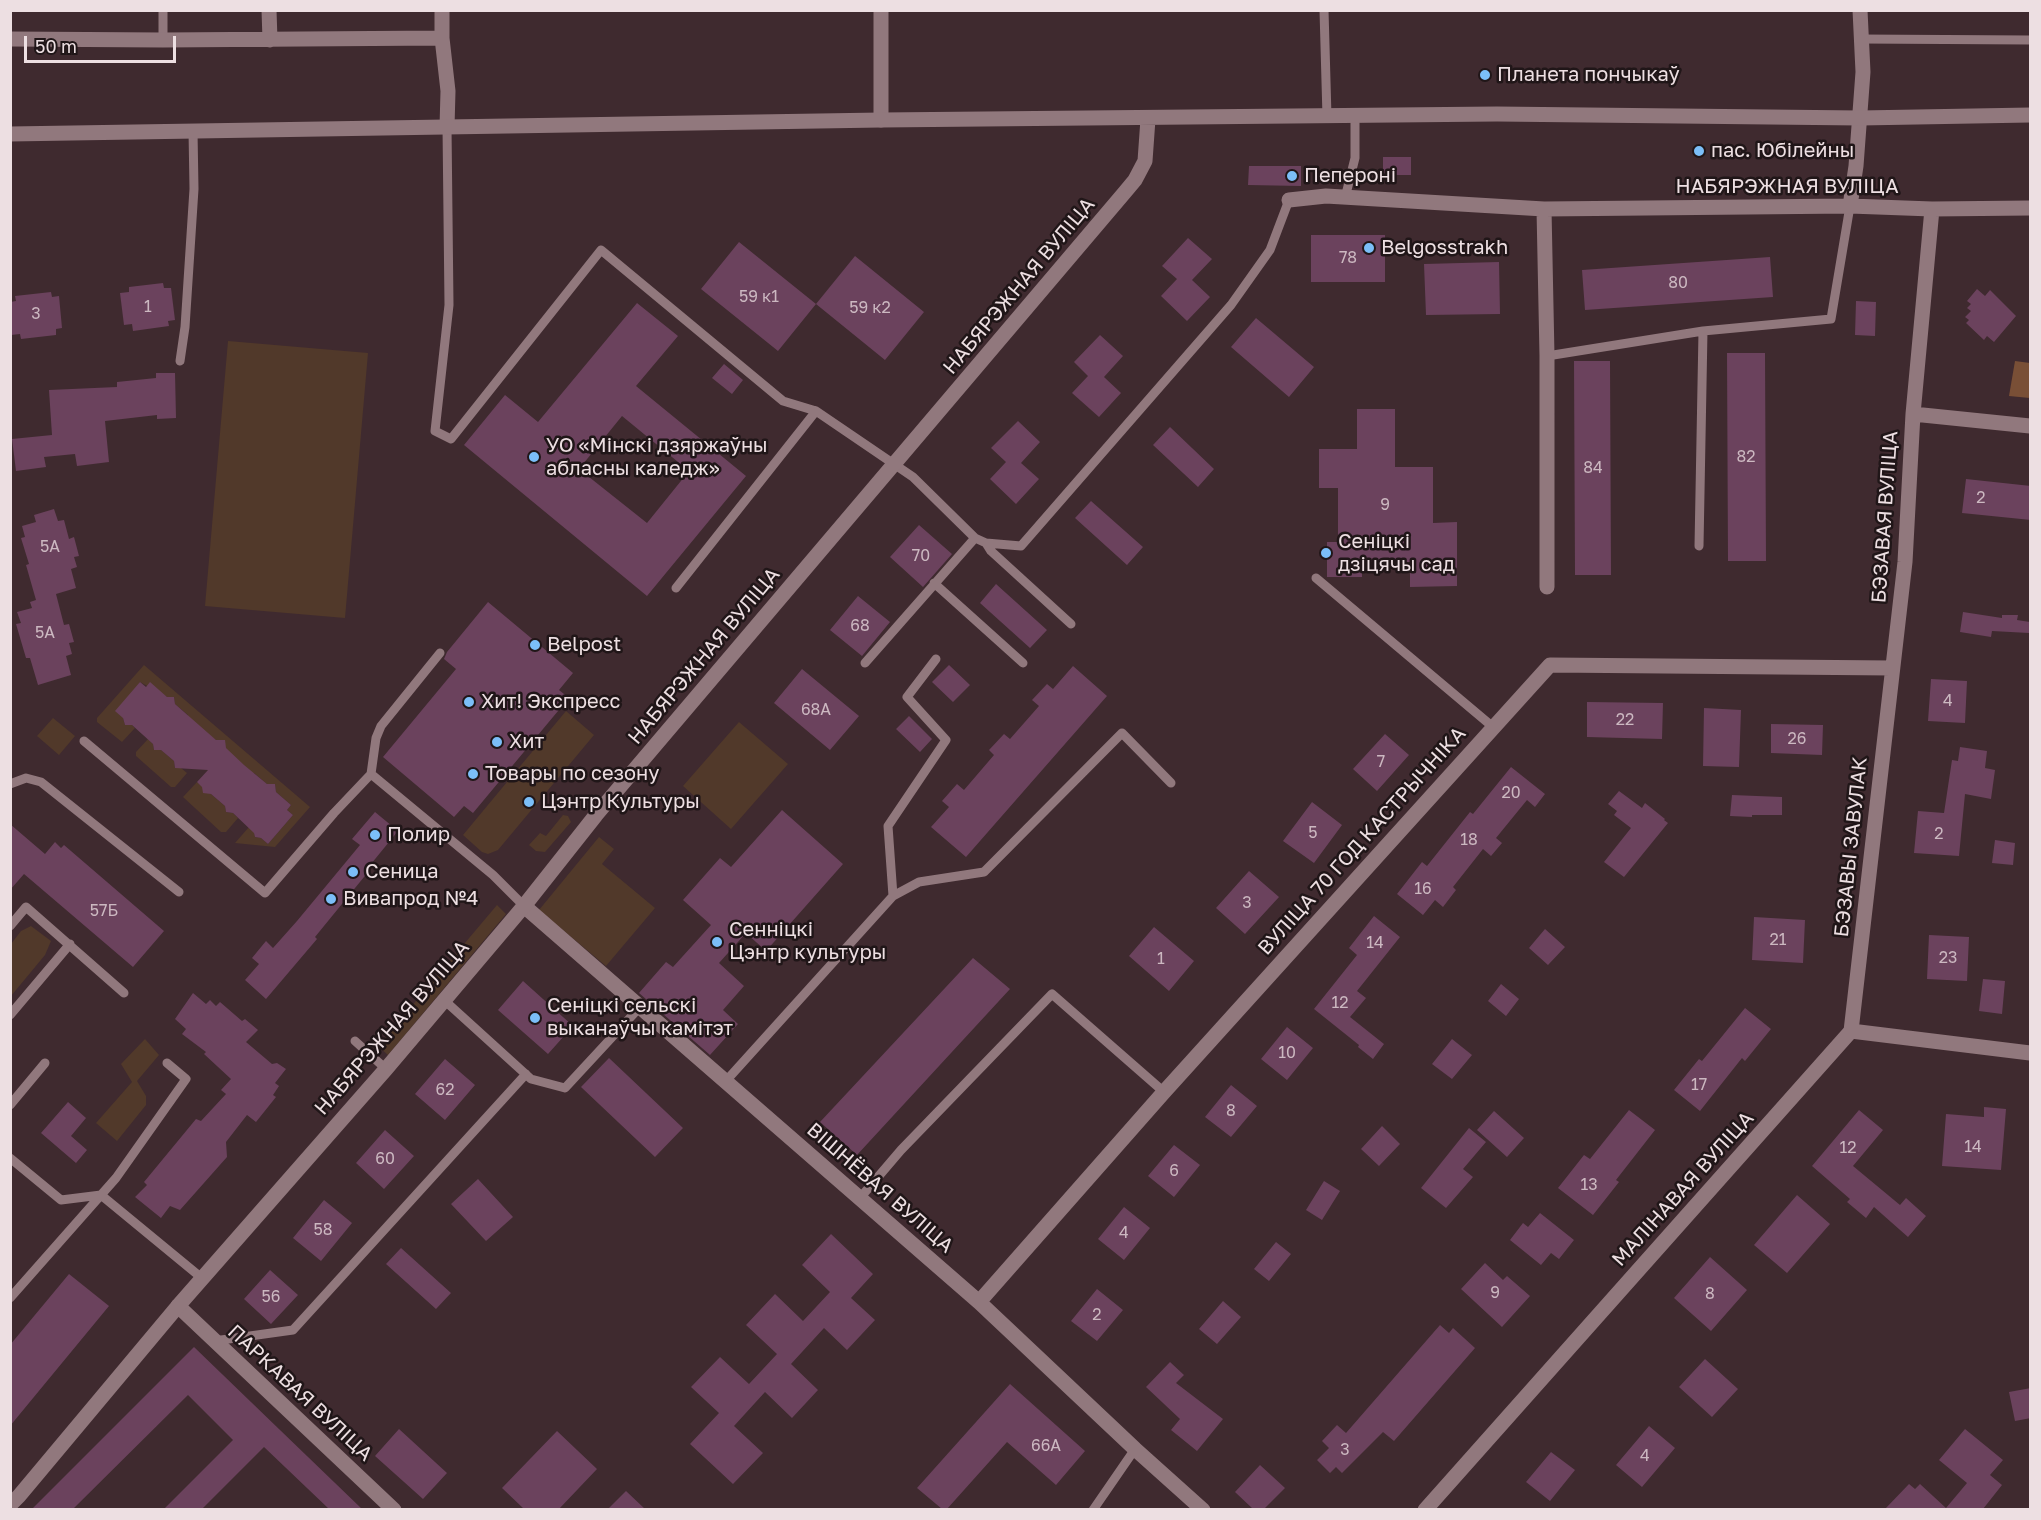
<!DOCTYPE html>
<html>
<head>
<meta charset="utf-8">
<style>
  body { margin:0 }
  #map { position:relative; width:2041px; height:1520px; overflow:hidden; background:#3f2a2f; font-family:"Golos Text",sans-serif }
  canvas { display:block }
  .frame { position:absolute; inset:0; border:12px solid #eddfe2; pointer-events:none }
  .scale { position:absolute; left:24px; top:36px; width:152px; height:27px; box-sizing:border-box; border:3px solid #eddfe2; border-top:0; padding-left:8px; font-size:18px; line-height:21px; white-space:nowrap; color:#eddfe2; -webkit-text-stroke:4px #201618; paint-order:stroke }
</style>
</head>
<body>
<div id="map">
<canvas width="2041" height="1520"></canvas>
<div class="frame"></div>
<div class="scale">50 m</div>
</div>
<script>
const g = document.querySelector('canvas').getContext('2d');
g.lineJoin = 'round';
function paint(path, color) { g.fillStyle = color; g.fill(path, 'evenodd'); }
const shape = rows => new Path2D(rows.map(r => 'M' + r).join(''));
function trace(path, color, width, dash) { g.strokeStyle = color; g.lineWidth = width; g.lineCap = dash ? 'butt' : 'round'; g.setLineDash(dash || []); g.stroke(path); }
function label(font, color, halo, rows, align = 'center') {
  g.font = font + ' "Golos Text",sans-serif'; g.lineWidth = 5; g.setLineDash([]); g.textBaseline = 'middle'; g.strokeStyle = halo; g.fillStyle = color; for (const [text, x, y, turn = 0] of rows) {
    g.save(); g.translate(x, y); g.rotate((+turn || 0) * Math.PI / 180); g.textAlign = isNaN(turn) ? turn : align; if (halo) g.strokeText(text, 0, 0); g.fillText(text, 0, 0); g.restore();
  }
}
const green = shape([
  [228,341,368,353,345,618,205,606],
  [144,665,310,807,275,847,235,843,249,827,254,832,255,837,261,838,268,844,293,815,287,810,291,805,276,792,275,784,267,784,254,773,251,777,216,740,184,720,188,715,175,704,174,697,167,697,140,682,123,718,125,725,132,725,135,728,122,742,97,722,97,718],
  [566,711,594,735,498,850,488,854,482,852,463,835],
  [53,718,75,736,59,755,37,736],
  [739,722,788,764,731,829,683,786],
  [148,739,153,744,154,750,161,750,174,761,175,768,181,768,187,773,175,787,171,787,136,756,136,752],
  [197,782,225,806,226,812,233,813,238,818,226,832,221,832,183,797],
  [563,815,568,816,571,822,545,852,536,851,529,845,540,833,546,836],
  [599,837,614,849,602,864,655,908,606,966,539,910],
  [497,905,506,914,388,1055,378,1046],
  [31,926,51,941,45,955,11,996,11,944,21,931],
  [145,1039,159,1055,137,1081,146,1096,146,1105,117,1141,96,1123,132,1082,121,1064]
]);
const forest = shape([
  [2015,361,2030,363,2030,398,2009,396]
]);
const building = shape([
  [1383,157,1411,157,1411,175,1383,175],
  [1249,166,1301,166,1301,186,1248,185],
  [1311,235,1385,235,1385,282,1311,282],
  [1188,238,1212,259,1192,280,1210,297,1187,321,1161,296,1177,279,1162,266],
  [739,242,816,304,778,351,701,289],
  [855,256,924,312,885,360,816,304],
  [1770,257,1773,297,1585,310,1582,270],
  [1499,262,1500,314,1426,315,1424,264],
  [163,283,164,288,171,288,175,320,168,321,169,326,133,331,132,324,124,325,120,293,129,292,129,287],
  [1977,289,1985,296,1990,290,2016,316,1994,342,1987,336,1984,340,1966,323,1969,320,1965,317,1971,311,1967,308,1971,304,1967,301],
  [51,292,52,297,59,296,62,328,56,329,56,335,21,339,20,334,11,335,10,302,16,301,15,296],
  [1856,301,1876,302,1875,336,1855,335],
  [637,303,678,336,636,386,746,476,647,596,464,445,505,395,538,422],
  [622,416,689,471,647,523,579,469],
  [1256,318,1314,367,1289,397,1231,347],
  [1100,335,1123,356,1104,377,1121,393,1099,417,1072,393,1088,376,1074,362],
  [1727,353,1765,353,1766,561,1728,561],
  [1574,361,1610,361,1611,575,1575,575],
  [724,364,743,380,732,394,712,378],
  [156,373,175,373,176,418,157,419,157,415,105,421,109,462,77,466,75,454,44,457,46,467,16,471,12,439,52,435,49,390,117,387,117,382,156,378],
  [1357,409,1395,409,1395,467,1433,467,1433,523,1457,522,1457,586,1410,587,1410,562,1362,562,1362,577,1327,577,1327,542,1338,542,1338,488,1319,488,1319,449,1357,449],
  [1018,421,1040,442,1021,463,1039,479,1016,504,990,479,1006,462,991,448],
  [1170,427,1214,469,1198,487,1153,445],
  [1966,479,2031,486,2031,520,1962,513],
  [1091,501,1143,547,1127,565,1075,518],
  [54,509,58,521,64,520,69,539,74,537,79,556,74,557,77,567,71,569,76,588,56,594,64,625,69,624,74,642,69,643,72,654,66,656,71,675,38,685,30,658,26,658,16,624,21,623,17,612,32,608,30,602,36,600,26,565,29,564,21,538,25,537,22,526,36,522,34,515],
  [919,525,952,554,923,587,890,557],
  [996,584,1047,630,1030,648,980,603],
  [858,596,890,622,862,656,830,630],
  [488,602,573,673,559,690,569,698,553,717,473,813,464,806,454,817,383,757,456,669,444,659,447,652],
  [1963,612,2002,618,2002,615,2018,615,2017,620,2030,622,2029,633,1992,631,1991,637,1960,632],
  [949,665,970,685,953,702,932,682],
  [1073,666,1107,696,966,857,931,827,949,807,942,801,957,784,964,790,994,755,989,750,1004,734,1010,739,1039,706,1032,700,1047,684,1053,689],
  [802,669,859,716,830,750,774,703],
  [1931,679,1967,681,1965,723,1928,721],
  [140,682,146,687,150,682,167,697,174,697,175,704,216,740,225,740,226,748,244,765,267,784,275,784,276,792,291,805,287,810,293,815,268,844,261,838,255,837,254,833,233,813,226,812,225,806,211,794,203,793,202,787,197,782,208,770,175,768,174,761,161,750,154,750,153,744,132,725,125,725,123,718,115,711],
  [1587,702,1663,703,1662,739,1587,737],
  [1704,708,1741,710,1739,767,1703,766],
  [909,716,932,739,920,752,896,729],
  [1771,724,1823,725,1822,755,1771,753],
  [1385,734,1409,755,1377,791,1353,769],
  [1960,747,1987,751,1985,768,1995,770,1991,799,1965,794,1959,856,1914,853,1918,811,1944,813,1952,760,1958,761],
  [1511,767,1545,794,1535,807,1527,800,1496,838,1502,843,1491,856,1483,849,1453,887,1456,890,1443,907,1435,900,1423,915,1397,894,1422,862,1427,866,1470,812,1473,814],
  [1619,791,1642,808,1645,803,1665,819,1664,820,1668,823,1624,877,1604,862,1631,828,1614,815,1617,811,1608,804],
  [1732,795,1782,797,1782,815,1752,815,1752,817,1730,816],
  [1312,802,1342,825,1314,863,1283,841],
  [782,810,843,864,766,951,746,933,719,963,744,986,723,1010,738,1024,710,1055,639,993,666,962,673,967,711,925,683,900,720,858,731,867],
  [375,812,398,831,371,864,373,866,315,937,317,939,266,999,245,980,259,964,252,958,266,941,273,948,297,921,360,845,352,839],
  [10,824,45,854,55,842,61,848,64,845,164,931,133,967,24,874,10,890],
  [1995,840,2015,843,2013,865,1992,863],
  [1249,871,1279,897,1245,934,1216,908],
  [1374,916,1400,937,1357,991,1366,998,1350,1017,1384,1044,1373,1059,1358,1047,1359,1045,1314,1009,1357,955,1349,948],
  [1754,917,1805,920,1803,963,1752,960],
  [1154,927,1194,961,1169,991,1129,956],
  [1545,929,1565,947,1548,965,1529,948],
  [1929,935,1969,937,1967,981,1927,979],
  [973,958,1010,989,857,1155,820,1122],
  [1983,979,2005,981,2002,1014,1979,1011],
  [523,981,573,1026,548,1054,498,1010],
  [1501,984,1519,999,1506,1016,1488,1001],
  [193,993,206,1004,210,1000,216,1006,220,1002,242,1021,245,1019,258,1030,246,1042,272,1064,277,1063,286,1069,275,1083,279,1086,273,1095,276,1097,256,1122,247,1115,226,1142,227,1157,180,1210,170,1206,161,1218,135,1197,147,1185,144,1182,196,1119,201,1121,226,1094,221,1090,231,1079,204,1054,206,1052,182,1034,186,1029,175,1019],
  [1745,1008,1771,1029,1745,1061,1742,1058,1700,1111,1674,1090,1699,1059,1702,1061],
  [1287,1027,1313,1048,1287,1080,1261,1059],
  [1452,1039,1472,1055,1452,1079,1432,1064],
  [609,1058,683,1128,655,1157,581,1087],
  [445,1059,475,1085,445,1120,415,1094],
  [1231,1085,1257,1106,1231,1137,1205,1117],
  [68,1102,86,1118,71,1136,87,1150,76,1163,41,1133],
  [1984,1107,2006,1109,2001,1170,1942,1166,1946,1114,1984,1117],
  [1629,1110,1655,1130,1616,1180,1619,1182,1593,1215,1558,1188,1584,1155,1590,1159],
  [1859,1110,1883,1130,1853,1166,1900,1205,1906,1198,1926,1216,1908,1237,1874,1207,1866,1218,1847,1202,1850,1199,1812,1166],
  [1494,1111,1524,1138,1507,1157,1477,1130],
  [1382,1126,1400,1144,1379,1166,1361,1149],
  [1469,1128,1486,1142,1463,1169,1473,1177,1446,1208,1421,1188],
  [385,1130,414,1156,384,1189,356,1163],
  [1174,1145,1200,1165,1174,1197,1148,1176],
  [478,1179,513,1217,486,1241,451,1204],
  [1324,1181,1340,1191,1322,1220,1306,1210],
  [1797,1195,1830,1224,1787,1273,1754,1245],
  [324,1200,352,1223,321,1261,293,1238],
  [1124,1207,1150,1228,1124,1260,1098,1239],
  [1540,1213,1574,1240,1559,1259,1551,1253,1541,1265,1510,1240,1523,1223,1528,1227],
  [831,1234,873,1274,851,1298,875,1320,847,1350,824,1328,791,1364,818,1390,792,1418,765,1392,734,1426,763,1453,733,1484,690,1444,719,1413,691,1387,720,1357,749,1384,777,1354,746,1325,775,1294,803,1321,830,1292,802,1265],
  [1276,1242,1291,1254,1269,1281,1254,1269],
  [401,1248,451,1293,436,1309,386,1264],
  [1710,1257,1747,1290,1711,1331,1674,1298],
  [1485,1263,1503,1280,1507,1276,1530,1296,1502,1327,1461,1289],
  [270,1270,298,1295,271,1324,244,1299],
  [69,1274,109,1306,10,1426,10,1345],
  [1097,1289,1123,1310,1097,1341,1071,1321],
  [1223,1301,1241,1317,1217,1344,1199,1329],
  [1440,1325,1449,1333,1453,1328,1475,1348,1394,1441,1383,1432,1342,1473,1336,1467,1330,1473,1317,1460,1329,1448,1322,1441,1337,1425,1346,1433],
  [194,1347,280,1430,362,1509,329,1509,264,1447,202,1509,164,1509,233,1440,188,1395,73,1509,32,1509],
  [1705,1359,1738,1389,1712,1417,1679,1387],
  [1170,1362,1184,1375,1176,1383,1223,1419,1197,1451,1171,1430,1180,1419,1146,1387],
  [1010,1384,1085,1451,1056,1485,1007,1442,947,1509,942,1509,917,1488],
  [2031,1388,2031,1418,2015,1421,2009,1392],
  [1649,1426,1675,1448,1642,1487,1616,1465],
  [399,1429,447,1473,423,1499,375,1456],
  [1965,1429,2003,1460,1990,1475,2002,1485,1983,1509,1885,1509,1909,1484,1915,1489,1920,1484,1946,1508,1967,1483,1939,1460],
  [557,1431,597,1469,559,1509,524,1509,502,1488],
  [1551,1452,1575,1470,1550,1501,1526,1482],
  [1260,1465,1285,1488,1264,1509,1253,1509,1235,1492],
  [626,1491,645,1509,608,1509]
]);
const service = shape([
  [163,10,163,40],
  [1324,10,1327,117],
  [1860,39,2030,40],
  [447,127,449,305,435,431,451,439,601,250,783,401,816,411],
  [1345,198,1355,158,1355,116],
  [1547,356,1703,331,1831,319,1850,206],
  [180,361,185,327,194,189,193,131],
  [986,543,991,551,1071,624],
  [1699,546,1703,331],
  [1316,578,1493,727],
  [934,583,1023,663],
  [676,588,816,411,913,477,975,538],
  [865,663,975,538,986,543,1021,546,1231,305,1270,250,1289,200],
  [84,741,265,893,334,813,371,774,376,738,381,726,440,653],
  [371,774,493,875,524,906],
  [10,784,26,778,41,782,179,892],
  [893,896,888,826,946,740,907,697,936,659],
  [10,926,26,907,124,993],
  [444,1000,531,1079,565,1088,640,1007],
  [10,1015,70,944],
  [355,1041,386,1069],
  [725,1082,893,896,919,882,984,872,1122,733,1171,783],
  [10,1105,45,1063],
  [10,1158,61,1200,101,1195,203,1279],
  [860,1198,901,1150,1052,994,1164,1092],
  [10,1298,116,1178,186,1079,167,1063],
  [214,1341,293,1330,526,1074],
  [1093,1510,1135,1449]
]);
const minor = shape([
  [269,10,270,40],
  [442,10,442,38,448,91,447,127],
  [881,10,881,120],
  [10,39,163,40,442,38],
  [1289,200,1326,196,1544,209,1850,206,1932,209,2030,208],
  [1850,206,1856,166,1863,72,1860,10],
  [1544,209,1547,356,1547,587],
  [1913,414,2030,426],
  [524,906,979,1302,1135,1449,1203,1510],
  [1851,1031,1905,562,1913,414,1932,209],
  [979,1302,1164,1092,1550,665,1892,668],
  [178,1306,394,1510],
  [1425,1510,1851,1031,2030,1053]
]);
const tertiary = shape([
  [10,134,881,120,1497,114,1860,118,2030,115],
  [10,1505,19,1496,178,1306,386,1069,524,906,596,815,1125,192,1135,180,1145,161,1148,119]
]);
const markers = [
  [1485,75,6,"#7bbef8"],
  [1699,151,6,"#7bbef8"],
  [1292,176,6,"#7bbef8"],
  [1369,248,6,"#7bbef8"],
  [534,457,6,"#7bbef8"],
  [1326,553,6,"#7bbef8"],
  [535,645,6,"#7bbef8"],
  [469,702,6,"#7bbef8"],
  [497,742,6,"#7bbef8"],
  [473,774,6,"#7bbef8"],
  [529,802,6,"#7bbef8"],
  [375,835,6,"#7bbef8"],
  [353,872,6,"#7bbef8"],
  [331,899,6,"#7bbef8"],
  [717,942,6,"#7bbef8"],
  [535,1018,6,"#7bbef8"]
];
const numberNames = [
  ["78",1348,258],
  ["80",1678,283],
  ["59 к1",759,297],
  ["1",148,307],
  ["59 к2",870,308],
  ["3",36,314],
  ["82",1746,457],
  ["84",1593,468],
  ["2",1981,498],
  ["9",1385,505],
  ["5А",50,547],
  ["70",921,556],
  ["68",860,626],
  ["5А",45,633],
  ["4",1948,701],
  ["68А",816,710],
  ["22",1625,720],
  ["26",1797,739],
  ["7",1381,762],
  ["20",1511,793],
  ["5",1313,833],
  ["2",1939,834],
  ["18",1469,840],
  ["16",1423,889],
  ["3",1247,903],
  ["57Б",104,911],
  ["21",1778,940],
  ["14",1375,943],
  ["23",1948,958],
  ["1",1161,959],
  ["12",1340,1003],
  ["10",1287,1053],
  ["17",1699,1085],
  ["62",445,1090],
  ["8",1231,1111],
  ["14",1973,1147],
  ["12",1848,1148],
  ["60",385,1159],
  ["6",1174,1171],
  ["13",1589,1185],
  ["58",323,1230],
  ["4",1124,1233],
  ["9",1495,1293],
  ["8",1710,1294],
  ["56",271,1297],
  ["2",1097,1315],
  ["66А",1046,1446],
  ["3",1345,1450],
  ["4",1645,1456]
];
const poiNames = [
  ["Планета пончыкаў",1497,75],
  ["пас. Юбілейны",1711,151],
  ["Пепероні",1304,176],
  ["Belgosstrakh",1381,248],
  ["УО «Мінскі дзяржаўны",546,446],
  ["абласны каледж»",546,469],
  ["Сеніцкі",1338,542],
  ["дзіцячы сад",1338,565],
  ["Belpost",547,645],
  ["Хит! Экспресс",481,702],
  ["Хит",509,742],
  ["Товары по сезону",485,774],
  ["Цэнтр Культуры",541,802],
  ["Полир",387,835],
  ["Сеница",365,872],
  ["Вивапрод №4",343,899],
  ["Сенніцкі",729,930],
  ["Цэнтр культуры",729,953],
  ["Сеніцкі сельскі",547,1006],
  ["выканаўчы камітэт",547,1029]
];
const streetNames = [
  ["НАБЯРЭЖНАЯ ВУЛІЦА",1787,187],
  ["НАБЯРЭЖНАЯ ВУЛІЦА",1019,286,-50],
  ["БЭЗАВАЯ ВУЛІЦА",1885,517,-86],
  ["НАБЯРЭЖНАЯ ВУЛІЦА",704,656,-50],
  ["ВУЛІЦА 70 ГОД КАСТРЫЧНІКА",1362,841,-48],
  ["БЭЗАВЫ ЗАВУЛАК",1851,847,-84],
  ["НАБЯРЭЖНАЯ ВУЛІЦА",392,1028,-49],
  ["ВІШНЁВАЯ ВУЛІЦА",880,1188,41],
  ["МАЛІНАВАЯ ВУЛІЦА",1683,1189,-48],
  ["ПАРКАВАЯ ВУЛІЦА",300,1393,43]
];
paint(green, '#51392a');
paint(forest, '#794f36');
paint(building, '#6b425d');
trace(service, '#91787d', 9);
trace(minor, '#91787d', 15);
trace(tertiary, '#91787d', 15);
for (const [x, y, r, color] of markers) { const dot = new Path2D(); dot.arc(x, y, r, 0, 2 * Math.PI); g.fillStyle = color; g.fill(dot); trace(dot, '#201618', 2); }
label('16px', '#ccb8c1', null, numberNames);
label('20px', '#eddfe2', '#201618', poiNames, 'left');
label('20px', '#eddfe2', '#201618', streetNames);
</script>
</body>
</html>
